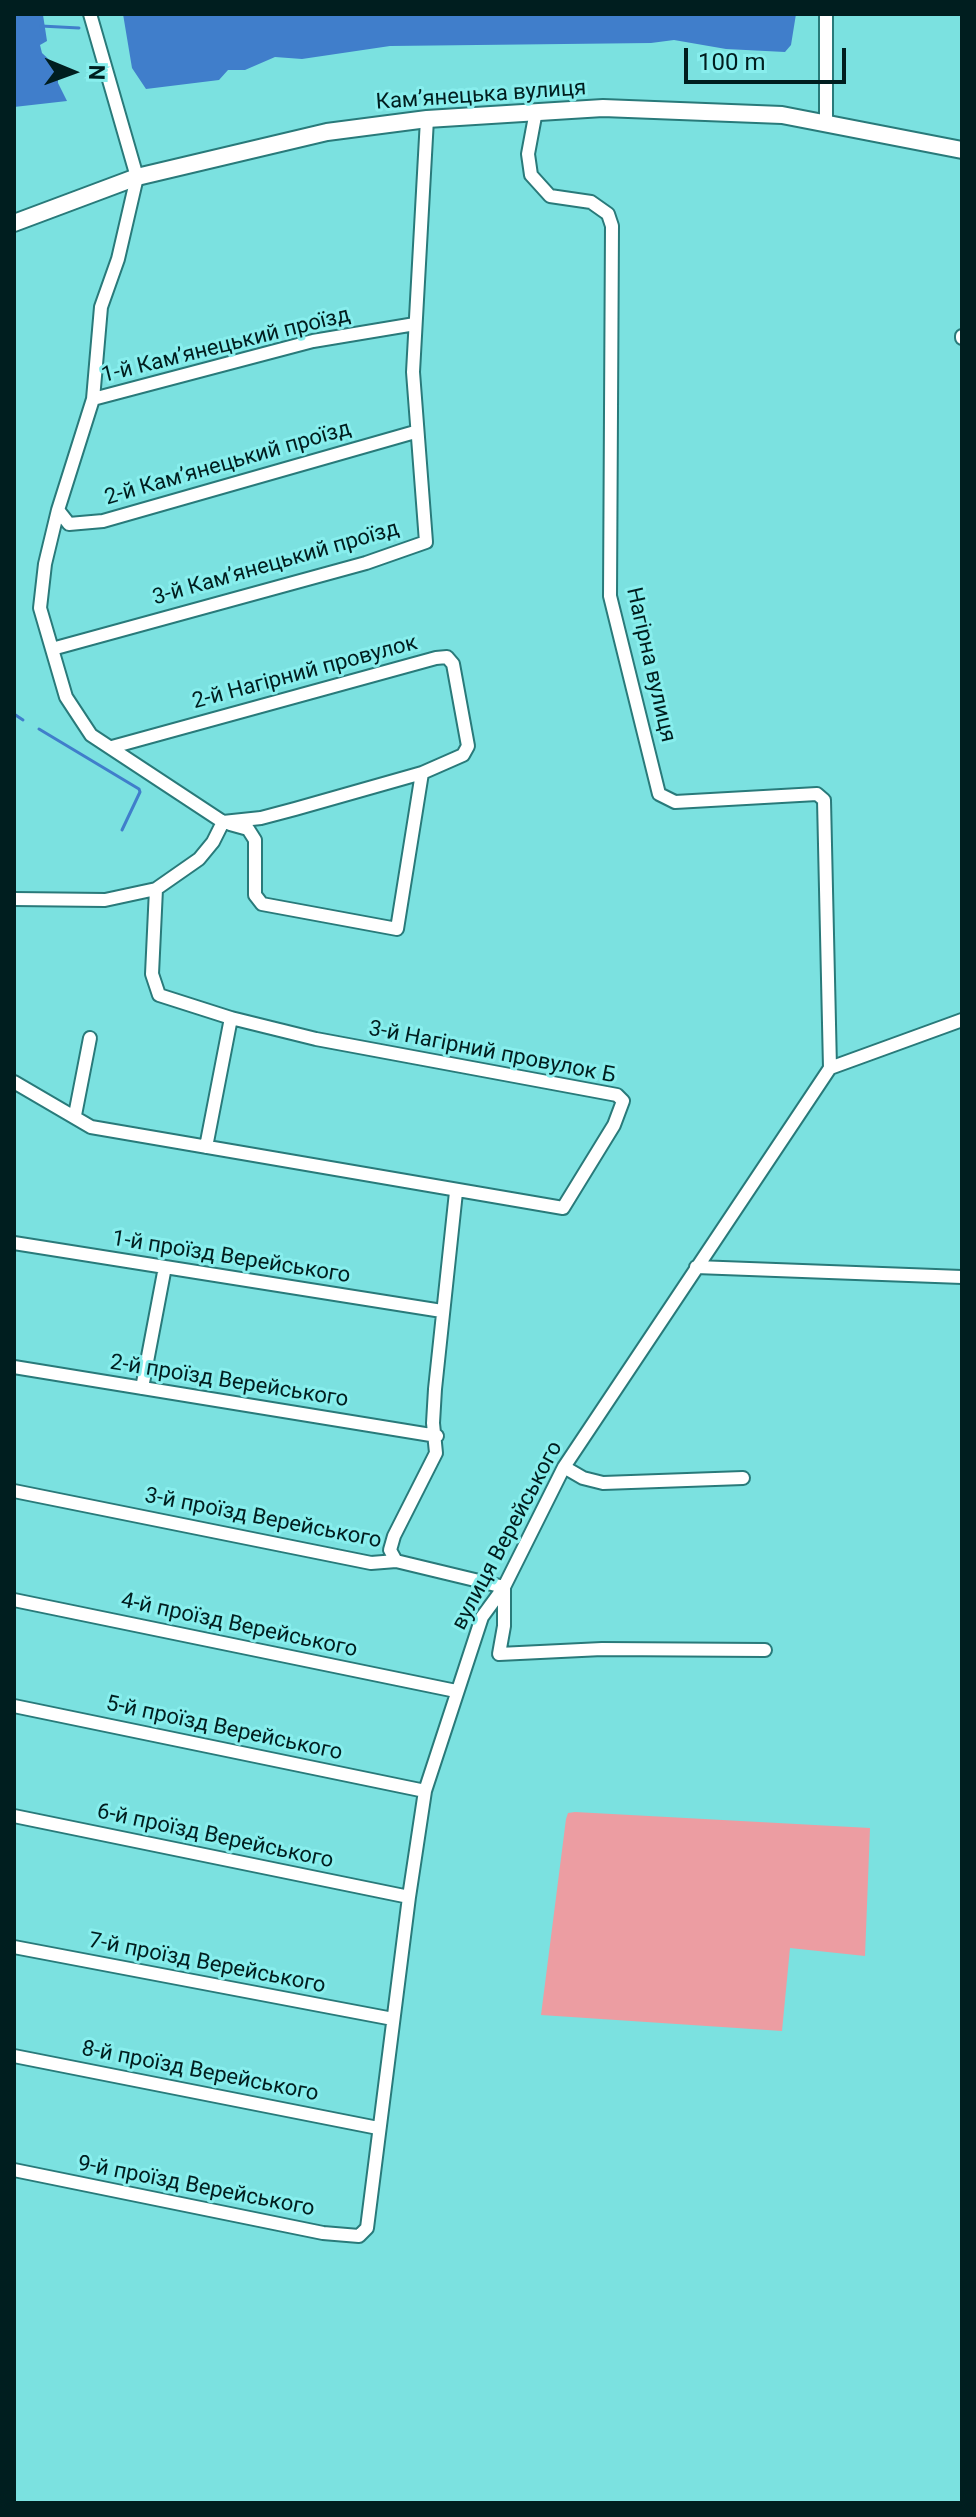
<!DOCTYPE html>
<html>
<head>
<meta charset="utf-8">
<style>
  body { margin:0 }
  #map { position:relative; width:976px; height:2517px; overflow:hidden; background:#7be1e0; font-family:Roboto,sans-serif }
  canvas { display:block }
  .frame { position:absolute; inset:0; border:16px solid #001e1f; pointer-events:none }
  .north { position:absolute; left:32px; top:32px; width:80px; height:80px; -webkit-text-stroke:6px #88eeed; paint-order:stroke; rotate:91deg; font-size:22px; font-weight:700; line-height:32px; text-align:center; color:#001e1f }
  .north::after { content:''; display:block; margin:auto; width:28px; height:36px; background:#001e1f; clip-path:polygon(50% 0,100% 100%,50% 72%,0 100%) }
  .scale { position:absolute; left:684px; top:48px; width:162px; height:36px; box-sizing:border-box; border:4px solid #001e1f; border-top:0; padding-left:10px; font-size:24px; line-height:28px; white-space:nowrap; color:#001e1f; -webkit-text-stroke:6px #88eeed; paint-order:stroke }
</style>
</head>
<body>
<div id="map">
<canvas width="976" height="2517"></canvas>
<div class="frame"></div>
<div class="north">N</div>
<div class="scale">100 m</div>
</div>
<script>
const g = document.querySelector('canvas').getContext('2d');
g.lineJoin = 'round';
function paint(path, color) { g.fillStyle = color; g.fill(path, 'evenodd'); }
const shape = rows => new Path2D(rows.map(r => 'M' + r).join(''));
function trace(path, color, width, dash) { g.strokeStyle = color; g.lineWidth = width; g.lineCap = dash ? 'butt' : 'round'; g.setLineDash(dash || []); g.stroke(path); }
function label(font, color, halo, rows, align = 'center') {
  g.font = font + ' Roboto,sans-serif'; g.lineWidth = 6; g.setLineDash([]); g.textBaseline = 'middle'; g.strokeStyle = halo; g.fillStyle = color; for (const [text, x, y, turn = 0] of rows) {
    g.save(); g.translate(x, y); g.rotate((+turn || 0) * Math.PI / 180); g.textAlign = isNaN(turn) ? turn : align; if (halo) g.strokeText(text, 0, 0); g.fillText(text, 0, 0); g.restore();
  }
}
const green = shape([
  [575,1812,870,1828,865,1956,790,1948,782,2031,541,2015,566,1819,568,1813]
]);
const water = shape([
  [14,14,43,15,47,41,40,45,42,53,58,68,58,83,67,101,14,107],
  [123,14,796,14,791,45,785,52,726,49,674,40,651,43,390,46,302,59,275,57,245,70,228,70,219,80,146,89,132,68]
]);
const stream = shape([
  [41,26,79,28],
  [14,297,14,321],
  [14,714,23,720],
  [39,729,139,789,140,792,122,830]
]);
const minor = shape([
  [536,111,528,154,531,175,550,196,591,202,608,214,612,226,610,596,659,794,675,802,817,794,824,800,830,1068],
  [826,122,826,14],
  [962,336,962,338],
  [93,399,313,341,415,324],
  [58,510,69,524,103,521,415,432],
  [52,649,366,563,426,542,413,372,427,119],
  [112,747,436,658,447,657,453,664,468,746,463,755,422,773,295,809,261,818,223,822],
  [230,824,248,829,255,840,255,895,262,904,397,929,422,773],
  [14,899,105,900,156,889,199,859,213,842,223,822,91,735,66,697,40,608,45,564,58,510,93,399,101,307,118,259,137,177,90,14],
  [14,1082,91,1127,563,1208,614,1125,623,1101,617,1095,316,1039,231,1018,159,995,152,974,156,889],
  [75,1115,90,1038],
  [206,1147,231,1018],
  [14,1243,442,1311],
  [696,1267,962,1277],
  [14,1367,437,1436],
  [142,1388,165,1267],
  [564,1467,583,1478,603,1483,743,1478],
  [14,1491,371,1563,396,1561,504,1587,504,1626,499,1654,602,1649,765,1650],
  [396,1561,390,1550,394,1536,436,1453,433,1423,435,1389,456,1192],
  [14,1600,456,1691],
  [14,1706,425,1791],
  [14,1816,409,1897],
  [14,1947,393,2019],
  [14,2056,378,2128],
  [14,2170,323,2233,359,2236,367,2228,409,1897,425,1791,482,1617,504,1587,564,1467,830,1068,962,1020]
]);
const major = shape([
  [14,223,137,177,327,132,427,119,603,108,782,115,962,150]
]);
const streetNames = [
  ["Камʼянецька вулиця",481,96,-4],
  ["1-й Камʼянецький проїзд",226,346,-14],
  ["2-й Камʼянецький проїзд",228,464,-16],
  ["3-й Камʼянецький проїзд",276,564,-16],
  ["Нагірна вулиця",650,665,77],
  ["2-й Нагірний провулок",305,673,-15],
  ["3-й Нагірний провулок Б",492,1053,11],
  ["1-й проїзд Верейського",231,1258,9],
  ["2-й проїзд Верейського",229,1382,9],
  ["3-й проїзд Верейського",263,1519,11],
  ["вулиця Верейського",508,1536,-62],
  ["4-й проїзд Верейського",239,1626,12],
  ["5-й проїзд Верейського",224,1729,12],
  ["6-й проїзд Верейського",215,1837,12],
  ["7-й проїзд Верейського",207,1964,11],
  ["8-й проїзд Верейського",200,2072,11],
  ["9-й проїзд Верейського",196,2187,11]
];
paint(green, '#ec9da2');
paint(water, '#407ecb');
trace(stream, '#407ecb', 3);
trace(minor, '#297a7a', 16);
trace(major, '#297a7a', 20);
trace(minor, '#fff', 12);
trace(major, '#fff', 16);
label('22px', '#001e1f', '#88eeed', streetNames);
</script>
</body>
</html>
